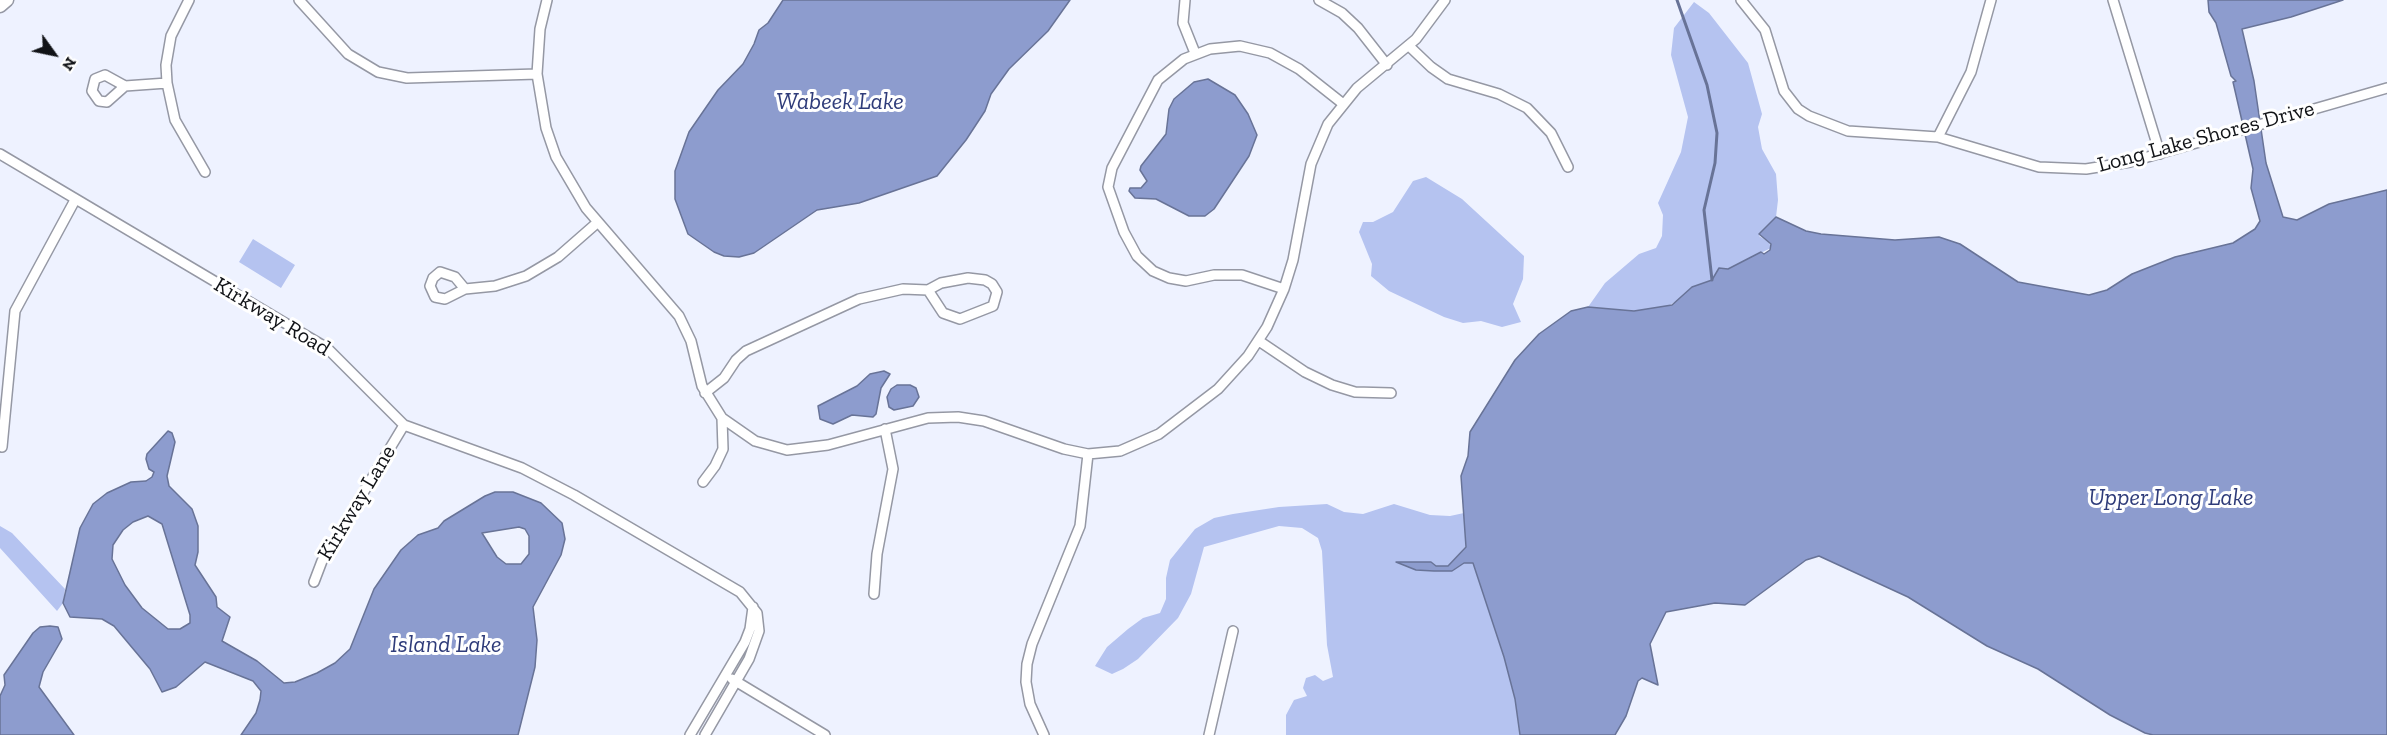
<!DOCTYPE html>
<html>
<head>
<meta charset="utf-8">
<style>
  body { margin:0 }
  #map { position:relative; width:2387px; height:735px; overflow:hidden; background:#eef2ff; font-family:"Zilla Slab",serif }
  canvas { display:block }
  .north { position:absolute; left:24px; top:24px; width:60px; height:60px; -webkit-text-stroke:4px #fff; paint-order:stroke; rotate:123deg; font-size:16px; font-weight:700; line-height:24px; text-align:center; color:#111317 }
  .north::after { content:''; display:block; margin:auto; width:21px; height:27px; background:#111317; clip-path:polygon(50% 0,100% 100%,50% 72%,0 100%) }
</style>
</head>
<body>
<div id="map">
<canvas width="2387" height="735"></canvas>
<div class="north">N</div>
</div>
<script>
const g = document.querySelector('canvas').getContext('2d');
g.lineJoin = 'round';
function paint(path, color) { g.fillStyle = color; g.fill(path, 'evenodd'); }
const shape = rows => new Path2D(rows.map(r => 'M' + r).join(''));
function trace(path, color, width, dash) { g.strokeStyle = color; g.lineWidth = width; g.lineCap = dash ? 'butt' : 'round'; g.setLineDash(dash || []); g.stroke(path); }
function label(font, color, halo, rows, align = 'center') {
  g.font = font + ' "Zilla Slab",serif'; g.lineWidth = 6; g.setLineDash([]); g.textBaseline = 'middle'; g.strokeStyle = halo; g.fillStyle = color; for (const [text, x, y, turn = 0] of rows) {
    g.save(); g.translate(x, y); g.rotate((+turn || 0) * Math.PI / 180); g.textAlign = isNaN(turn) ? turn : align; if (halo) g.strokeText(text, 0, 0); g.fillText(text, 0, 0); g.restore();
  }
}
const green = shape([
  [1694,2,1709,13,1748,63,1762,114,1758,127,1762,149,1776,174,1778,200,1776,217,1759,236,1769,242,1771,248,1728,269,1719,268,1712,280,1663,309,1634,311,1588,307,1605,283,1639,254,1656,248,1662,236,1663,215,1658,203,1681,152,1688,117,1671,55,1674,28],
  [1426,177,1462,199,1524,256,1523,279,1513,304,1521,322,1502,327,1481,321,1463,323,1444,317,1389,291,1371,276,1372,264,1359,232,1363,222,1373,222,1393,212,1413,181],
  [253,239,295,265,281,288,239,262],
  [1327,504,1344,512,1363,514,1394,504,1430,515,1450,516,1464,513,1467,545,1448,566,1436,566,1431,562,1396,562,1416,570,1434,571,1452,571,1464,563,1473,563,1504,657,1515,698,1520,735,1286,735,1286,715,1294,700,1307,696,1303,688,1306,678,1315,675,1323,681,1333,677,1327,645,1322,551,1318,538,1302,528,1279,526,1204,547,1191,594,1178,618,1138,659,1123,669,1112,674,1095,666,1107,647,1128,629,1143,618,1160,613,1166,599,1166,578,1170,560,1195,529,1214,518,1233,514,1279,507],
  [0,526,12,533,65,589,63,603,57,611,0,548]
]);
const water = shape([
  [783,0,1070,0,1048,31,1009,69,991,94,985,111,966,140,937,176,859,203,817,210,754,253,739,257,724,256,714,252,688,234,675,199,675,171,689,132,718,90,743,64,754,44,759,30,768,23,783,0],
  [2208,0,2343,0,2291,17,2242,29,2254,81,2266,163,2283,217,2297,220,2329,204,2387,190,2387,735,2153,735,2145,733,2110,715,2038,669,1987,646,1908,597,1819,556,1806,560,1745,605,1715,603,1666,612,1650,644,1658,685,1642,678,1638,681,1626,716,1615,735,1520,735,1515,699,1504,657,1473,563,1464,563,1452,571,1434,571,1416,570,1396,562,1431,562,1436,566,1448,566,1466,547,1461,476,1468,456,1470,432,1515,360,1539,334,1571,311,1588,307,1634,311,1672,305,1692,287,1712,280,1719,268,1728,269,1761,252,1764,254,1770,250,1771,244,1759,234,1776,217,1806,231,1821,234,1895,240,1939,237,1960,244,2018,282,2089,295,2107,290,2132,274,2175,257,2233,243,2255,229,2260,221,2251,188,2253,169,2233,82,2236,81,2231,76,2216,23,2209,12,2208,0],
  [1208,79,1235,95,1248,114,1257,135,1249,156,1214,209,1205,216,1189,216,1156,199,1135,198,1129,191,1130,188,1141,188,1147,181,1140,170,1141,166,1166,134,1169,109,1174,99,1194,82,1208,79],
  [884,371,890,374,881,388,876,414,873,417,852,415,833,424,820,419,818,406,857,386,870,374,884,371],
  [897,385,910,385,916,388,919,397,913,406,894,410,889,407,887,397,891,389,897,385],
  [168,431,172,433,175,442,167,476,169,486,192,509,198,526,198,552,195,565,216,597,217,607,230,617,222,641,257,661,284,683,295,682,317,673,335,663,350,649,374,589,401,550,418,535,438,528,444,521,485,496,495,492,513,492,541,503,562,523,565,539,561,555,533,607,537,640,535,667,518,735,241,735,256,713,260,700,261,691,253,681,205,662,176,687,162,692,150,669,114,626,102,619,70,617,63,603,80,528,93,504,107,493,131,482,146,481,152,477,154,472,149,469,146,459,147,454,168,431],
  [148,516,162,524,190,615,190,623,180,629,168,629,142,608,125,585,112,559,113,545,123,530,133,522,148,516],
  [519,527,525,529,529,536,529,554,521,564,506,564,497,557,482,533,519,527],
  [50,626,58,627,62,639,43,672,39,687,74,735,0,735,0,696,5,685,4,675,33,633,40,627,50,626]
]);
const stream = shape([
  [1677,0,1707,85,1717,133,1715,163,1704,210,1712,280]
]);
const minor = shape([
  [189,0,171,36,166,65,167,83,175,120,205,172],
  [299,0,348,54,378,72,407,78,537,74],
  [547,0,540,29,537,74,546,128,556,157,586,208,679,316,691,341,702,386,722,418,755,441,787,450,828,445,928,418,958,417,984,421,1064,449,1088,454,1120,451,1159,434,1218,389,1248,356,1267,327,1284,289,1293,260,1311,164,1328,124,1357,88,1416,39,1445,0],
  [1185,0,1183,23,1195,53],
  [1319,0,1342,13,1358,28,1387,65],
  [1741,0,1765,30,1784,91,1798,109,1809,116,1848,131,1938,137,2039,167,2086,169,2130,162,2387,88],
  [2113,0,2160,154],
  [1409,46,1431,67,1448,79,1499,94,1527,108,1551,133,1568,167],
  [125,86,107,102,99,101,92,91,95,79,105,75,125,86,167,83],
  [1938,137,1971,72,1991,0],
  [0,154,327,348,404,425,522,468,574,495,740,592,757,613,759,631,749,659,705,735],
  [465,289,445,299,435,297,430,286,433,278,440,272,455,277,465,289,495,286,526,276,558,257,598,222],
  [1284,289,1242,275,1214,275,1186,281,1169,278,1153,271,1137,256,1124,232,1108,187,1112,168,1158,80,1184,59,1210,49,1240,46,1270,53,1299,69,1342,103],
  [1259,341,1305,372,1332,385,1355,392,1391,393],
  [705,393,724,378,736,360,746,351,859,299,903,289,928,290,941,283,968,278,985,280,992,284,997,292,993,306,960,319,943,313,928,290],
  [2,447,15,311,75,200],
  [703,482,715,466,723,449,722,418],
  [314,582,322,561,404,425],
  [874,594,877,554,893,469,885,429],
  [732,679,825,735],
  [690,735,745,642,750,629,753,607],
  [1044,735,1030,704,1026,682,1027,664,1032,644,1080,526,1088,454],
  [1209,735,1233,631]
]);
const major = shape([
  [0,6,7,0]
]);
const streetNames = [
  ["Long Lake Shores Drive",2206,137,-15],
  ["Kirkway Road",272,317,31],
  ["Kirkway Lane",357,503,-59]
];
const waterNames = [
  ["Wabeek Lake",840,102],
  ["Upper Long Lake",2171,498],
  ["Island Lake",446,645]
];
paint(green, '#b5c3f0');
paint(water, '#8d9cce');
trace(water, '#687397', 1.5);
trace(stream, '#687397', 3);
trace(minor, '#9598a4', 12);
trace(major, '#9598a4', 15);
trace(minor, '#fff', 9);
trace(major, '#fff', 12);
label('22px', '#111317', '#fff', streetNames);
label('italic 24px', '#2f3c7a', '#fff', waterNames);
</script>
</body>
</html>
